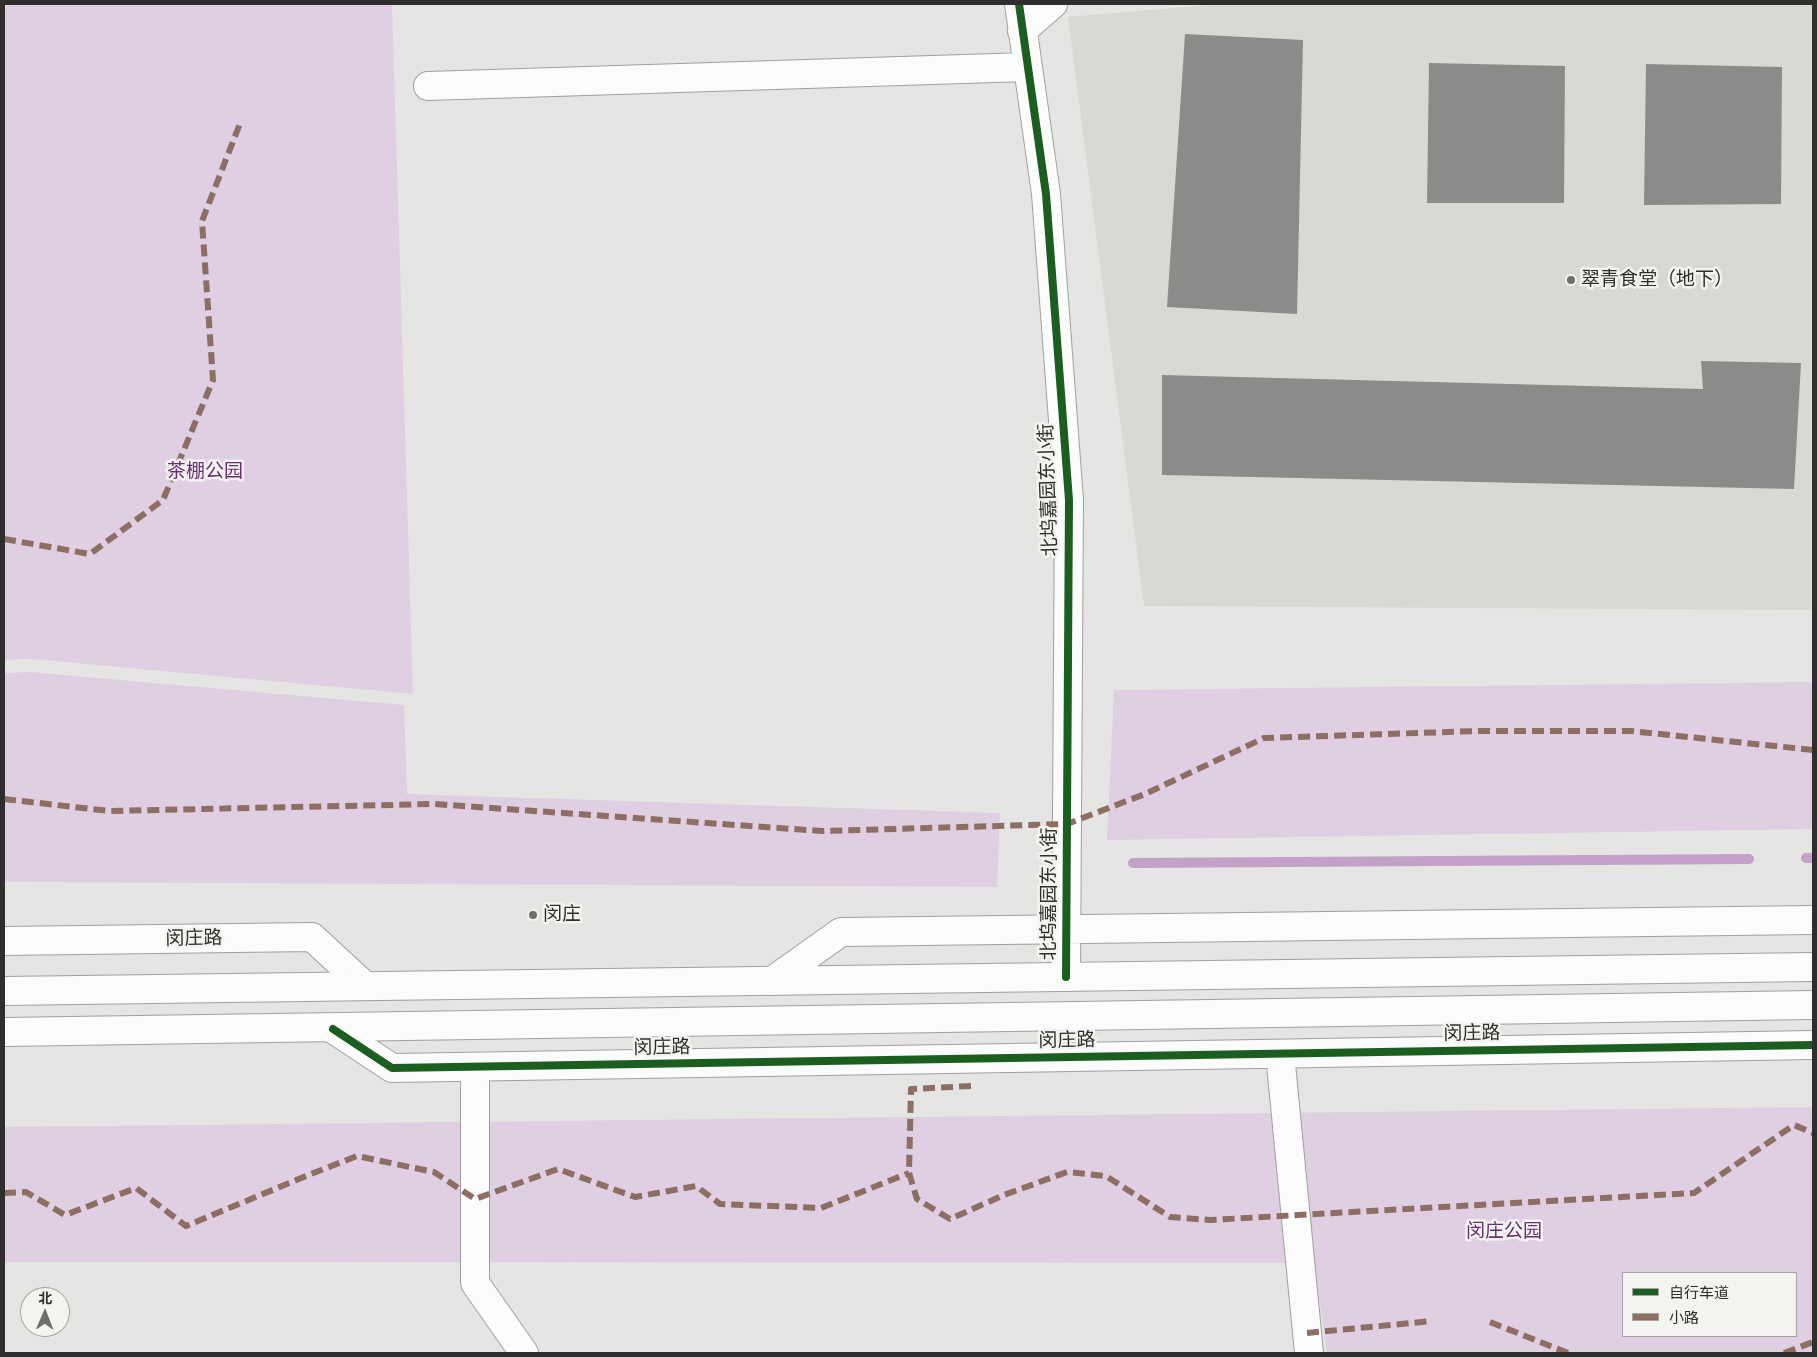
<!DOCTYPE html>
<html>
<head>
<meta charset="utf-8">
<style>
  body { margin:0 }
  #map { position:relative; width:1817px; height:1357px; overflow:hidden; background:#e5e6e4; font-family:"Space Grotesk","Noto Sans SC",sans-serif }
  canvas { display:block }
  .frame { position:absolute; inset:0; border:5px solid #2e2e2d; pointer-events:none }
  .legend { position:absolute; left:1622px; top:1272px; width:175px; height:65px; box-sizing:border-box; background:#f3f4f0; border:1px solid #a4a5a2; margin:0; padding:6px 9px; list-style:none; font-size:15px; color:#2e2e2d }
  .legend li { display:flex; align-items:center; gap:10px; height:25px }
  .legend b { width:25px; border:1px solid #a4a5a2 }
  .north { position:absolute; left:20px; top:1287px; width:50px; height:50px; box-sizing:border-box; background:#f3f4f0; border:1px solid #a4a5a2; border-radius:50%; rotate:1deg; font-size:14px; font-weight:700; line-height:20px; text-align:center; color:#2e2e2d }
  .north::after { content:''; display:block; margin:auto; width:18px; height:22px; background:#6e6e6d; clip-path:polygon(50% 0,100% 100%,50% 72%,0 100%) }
</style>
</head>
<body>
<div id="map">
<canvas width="1817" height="1357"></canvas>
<div class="frame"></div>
<ul class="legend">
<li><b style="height:6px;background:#1b5e20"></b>自行车道</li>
<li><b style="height:6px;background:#8d6e63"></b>小路</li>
</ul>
<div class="north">北</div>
</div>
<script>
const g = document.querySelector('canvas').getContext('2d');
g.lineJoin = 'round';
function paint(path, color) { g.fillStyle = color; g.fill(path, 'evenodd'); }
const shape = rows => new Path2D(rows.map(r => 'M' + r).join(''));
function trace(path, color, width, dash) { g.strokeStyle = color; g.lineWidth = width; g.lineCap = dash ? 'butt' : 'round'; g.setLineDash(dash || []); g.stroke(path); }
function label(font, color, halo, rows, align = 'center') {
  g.font = font + ' "Space Grotesk","Noto Sans SC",sans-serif'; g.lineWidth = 5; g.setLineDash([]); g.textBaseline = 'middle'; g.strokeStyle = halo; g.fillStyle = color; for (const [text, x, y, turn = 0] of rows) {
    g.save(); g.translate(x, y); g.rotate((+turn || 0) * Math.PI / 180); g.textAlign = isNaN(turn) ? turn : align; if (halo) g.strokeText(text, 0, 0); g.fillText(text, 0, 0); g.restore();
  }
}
const built = shape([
  [1218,4,1813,4,1813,610,1144,606,1068,17]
]);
const green = shape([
  [4,4,392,4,413,694,31,659,4,660],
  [30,672,404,705,407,794,1000,813,997,887,4,882,4,673],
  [1813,682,1813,829,1107,840,1114,690],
  [1813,1107,1813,1353,1327,1353,1314,1263,4,1262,4,1127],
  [1623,1273,1796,1273,1796,1336,1623,1336]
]);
const stream = shape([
  [1806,858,1813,858],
  [1133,863,1749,859]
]);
const building = shape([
  [1185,34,1303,40,1297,314,1167,307],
  [1429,63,1565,66,1564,203,1427,203],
  [1646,64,1782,67,1781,204,1644,205],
  [1701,361,1801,363,1794,489,1162,475,1162,375,1703,389]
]);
const minor = shape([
  [1019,4,1046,194,1069,500,1066,977],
  [1022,31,1053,4],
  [428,86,1027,67],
  [4,941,312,937,365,986],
  [772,981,841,932,1813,920],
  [333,1029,392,1068,1813,1045],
  [1280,1054,1309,1353],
  [475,1067,475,1283,524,1353]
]);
const major = shape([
  [4,991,1813,967],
  [4,1032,1813,1005]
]);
const quiet = shape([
  [4,539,90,554,163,500,213,380,202,221,241,121],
  [4,799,109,811,434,804,822,831,1067,824,1145,794,1264,738,1479,731,1631,731,1813,750],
  [971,1086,911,1089,909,1173,917,1199,950,1219,1004,1195,1067,1172,1106,1176,1170,1217,1210,1220,1694,1193,1794,1125,1813,1133],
  [4,1193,26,1192,65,1215,136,1188,186,1226,306,1176,357,1156,434,1172,475,1199,558,1169,635,1197,696,1186,720,1204,821,1208,909,1173],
  [1490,1322,1568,1353],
  [1307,1333,1432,1321],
  [1784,1353,1813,1342]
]);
const cycleway = shape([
  [1019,4,1046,194,1069,500,1066,977],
  [333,1029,392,1068,1813,1045]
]);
const markers = [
  [1571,280,5,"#6e6e6d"],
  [533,915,5,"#6e6e6d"]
];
const poiNames = [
  ["翠青食堂（地下）",1581,280],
  ["闵庄",543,915]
];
const parkNames = [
  ["茶棚公园",205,472],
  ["闵庄公园",1504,1232]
];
const streetNames = [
  ["北坞嘉园东小街",1049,490,-92],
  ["北坞嘉园东小街",1050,894,-90],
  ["闵庄路",194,939,-1],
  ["闵庄路",1472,1034,-1],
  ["闵庄路",1067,1041,-1],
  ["闵庄路",662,1048,-1]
];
paint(built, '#d8d9d3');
paint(green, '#e0cee2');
trace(stream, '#c3a1c8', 10);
paint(building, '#8b8c8a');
trace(minor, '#a0a09f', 30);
trace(major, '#a0a09f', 30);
trace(minor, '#fbfbfb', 28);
trace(major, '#fbfbfb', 28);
trace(quiet, '#8d6e63', 6, [12, 6]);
trace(cycleway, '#1b5e20', 8);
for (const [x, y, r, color] of markers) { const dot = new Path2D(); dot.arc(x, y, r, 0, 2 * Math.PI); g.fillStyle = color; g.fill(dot); trace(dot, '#f3f4f0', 2); }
label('19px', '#2e2e2d', '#f3f4f0', poiNames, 'left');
label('19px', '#682d72', '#f3f4f0', parkNames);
label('19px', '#2e2e2d', '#f3f4f0', streetNames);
</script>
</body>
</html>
